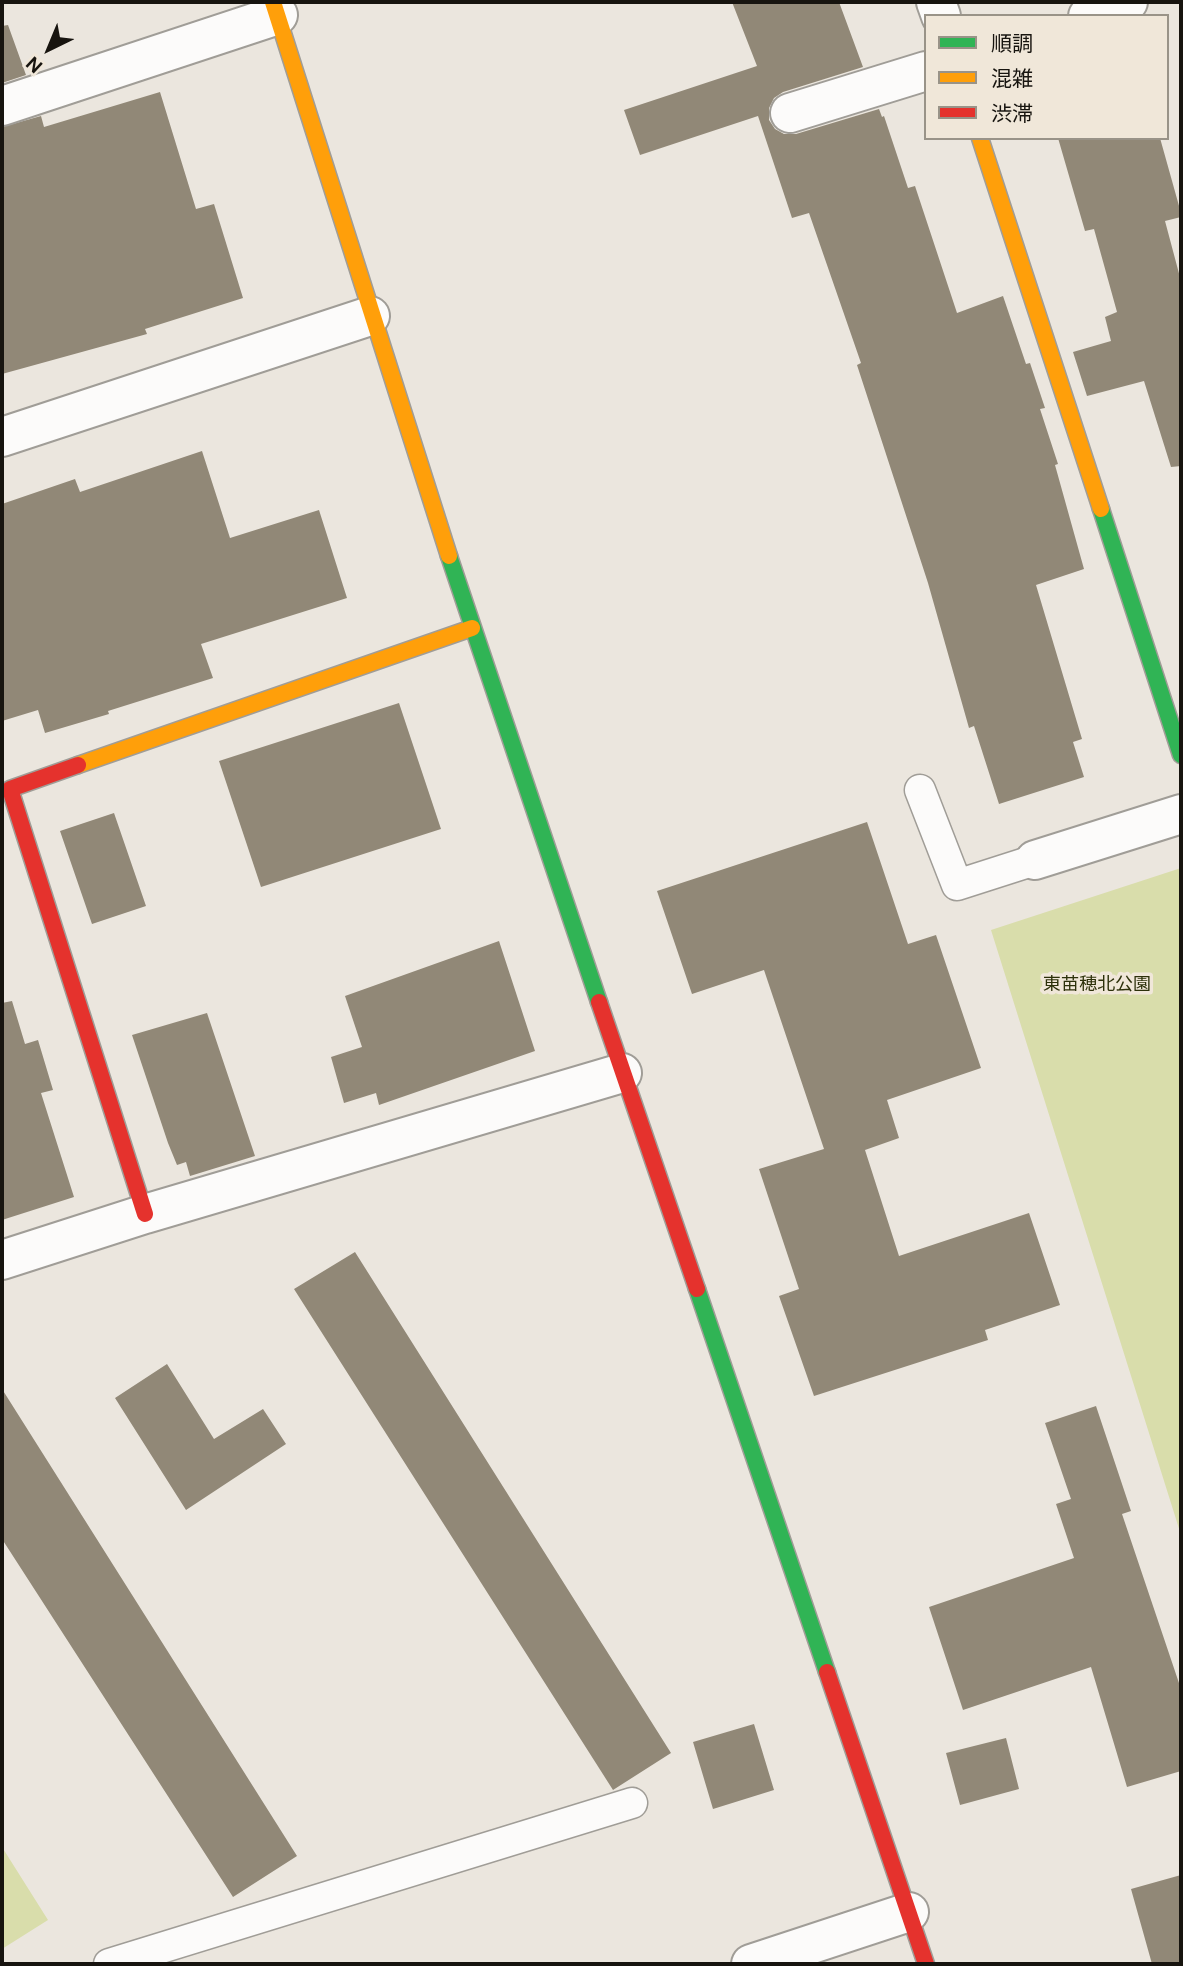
<!DOCTYPE html>
<html>
<head>
<meta charset="utf-8">
<style>
  body { margin:0 }
  #map { position:relative; width:1183px; height:1966px; overflow:hidden; background:#ebe6de; font-family:"DM Sans","Noto Sans JP",sans-serif }
  canvas { display:block }
  .frame { position:absolute; inset:0; border:4px solid #17140f; pointer-events:none }
  .legend { position:absolute; left:924px; top:14px; width:245px; height:126px; box-sizing:border-box; background:#f0e7d9; border:2px solid #999388; margin:0; padding:9px 12px; list-style:none; font-size:21px; color:#17140f }
  .legend li { display:flex; align-items:center; gap:14px; height:35px }
  .legend b { width:35px; border:2px solid #999388 }
  .north { position:absolute; left:14px; top:14px; width:70px; height:70px; -webkit-text-stroke:5px #f0e7d9; paint-order:stroke; rotate:223deg; font-size:19px; font-weight:700; line-height:28px; text-align:center; color:#17140f }
  .north::after { content:''; display:block; margin:auto; width:24px; height:32px; background:#17140f; clip-path:polygon(50% 0,100% 100%,50% 72%,0 100%) }
</style>
</head>
<body>
<div id="map">
<canvas width="1183" height="1966"></canvas>
<div class="frame"></div>
<ul class="legend">
<li><b style="height:9px;background:#30b455"></b>順調</li>
<li><b style="height:9px;background:#ff9f0a"></b>混雑</li>
<li><b style="height:9px;background:#e5322d"></b>渋滞</li>
</ul>
<div class="north">N</div>
</div>
<script>
const g = document.querySelector('canvas').getContext('2d');
g.lineJoin = 'round';
function paint(path, color) { g.fillStyle = color; g.fill(path, 'evenodd'); }
const shape = rows => new Path2D(rows.map(r => 'M' + r).join(''));
function trace(path, color, width, dash) { g.strokeStyle = color; g.lineWidth = width; g.lineCap = dash ? 'butt' : 'round'; g.setLineDash(dash || []); g.stroke(path); }
function label(font, color, halo, rows, align = 'center') {
  g.font = font + ' "DM Sans","Noto Sans JP",sans-serif'; g.lineWidth = 7; g.setLineDash([]); g.textBaseline = 'middle'; g.strokeStyle = halo; g.fillStyle = color; for (const [text, x, y, turn = 0] of rows) {
    g.save(); g.translate(x, y); g.rotate((+turn || 0) * Math.PI / 180); g.textAlign = isNaN(turn) ? turn : align; if (halo) g.strokeText(text, 0, 0); g.fillText(text, 0, 0); g.restore();
  }
}
const green = shape([
  [1181,868,1181,1535,991,930],
  [2,1847,48,1920,2,1949]
]);
const building = shape([
  [732,2,839,2,863,67,783,92,774,98,769,108,769,120,775,129,784,134,796,134,879,109,882,117,884,116,908,188,915,186,957,313,1003,296,1026,364,1030,363,1045,408,1040,409,1058,464,1055,465,1084,569,1036,585,1082,739,1073,742,1084,777,999,804,974,726,969,728,928,583,857,365,861,363,809,213,792,218,758,116,640,155,624,110,757,66],
  [8,25,26,75,2,83,2,26],
  [160,92,196,209,214,204,243,298,145,329,147,334,2,374,2,127,41,116,44,127],
  [1058,138,1160,138,1181,213,1181,217,1165,221,1181,281,1181,466,1171,467,1144,381,1087,396,1073,352,1111,341,1105,317,1117,312,1094,229,1085,231],
  [202,451,230,538,319,510,347,598,201,644,213,678,108,711,109,714,45,733,38,710,2,721,2,504,75,479,80,492],
  [399,703,441,829,261,887,219,761],
  [114,813,146,906,92,924,60,831],
  [867,822,908,944,936,935,981,1068,887,1100,899,1138,865,1150,899,1256,1029,1213,1060,1305,985,1330,988,1340,814,1396,779,1296,799,1289,759,1169,824,1149,764,970,692,994,657,891],
  [499,941,535,1051,379,1105,376,1093,344,1103,331,1057,362,1047,345,996],
  [12,1001,25,1044,38,1040,53,1090,41,1093,74,1197,2,1220,2,1003],
  [207,1013,255,1156,190,1176,186,1162,177,1165,168,1143,132,1035],
  [355,1252,671,1753,613,1790,294,1289],
  [167,1364,214,1439,263,1409,286,1444,186,1510,115,1398],
  [2,1389,297,1856,233,1897,2,1539],
  [1096,1406,1131,1511,1122,1514,1181,1689,1181,1771,1127,1787,1091,1667,963,1710,929,1607,1074,1558,1056,1504,1071,1499,1045,1423],
  [754,1724,774,1790,713,1809,693,1742],
  [1006,1738,1019,1789,960,1805,946,1753],
  [1181,1875,1181,1964,1152,1964,1131,1889]
]);
const lane = shape([
  [920,790,957,885,1035,860],
  [109,1964,632,1803]
]);
const street = shape([
  [936,2,941,16],
  [1088,16,1128,2],
  [2,106,278,15],
  [790,113,926,71],
  [2,437,370,316],
  [1035,860,1181,814],
  [2,1260,145,1214,622,1073],
  [751,1964,909,1912]
]);
const fast = shape([
  [1101,509,1181,755],
  [449,556,599,1002],
  [697,1289,827,1672]
]);
const slow = shape([
  [273,2,449,556],
  [980,138,1101,509],
  [78,765,472,628]
]);
const jam = shape([
  [78,765,10,789,145,1214],
  [599,1002,697,1289],
  [827,1672,926,1964]
]);
const parkNames = [
  ["東苗穂北公園",1097,985]
];
paint(green, '#d9ddab');
paint(building, '#918877');
trace(lane, '#a09d97', 33);
trace(street, '#a09d97', 42);
trace(fast, '#a09d97', 19);
trace(slow, '#a09d97', 19);
trace(jam, '#a09d97', 19);
trace(lane, '#fcfbfa', 30);
trace(street, '#fcfbfa', 38);
trace(fast, '#30b455', 16);
trace(slow, '#ff9f0a', 16);
trace(jam, '#e5322d', 16);
label('18px', '#2c300a', '#f0e7d9', parkNames);
</script>
</body>
</html>
